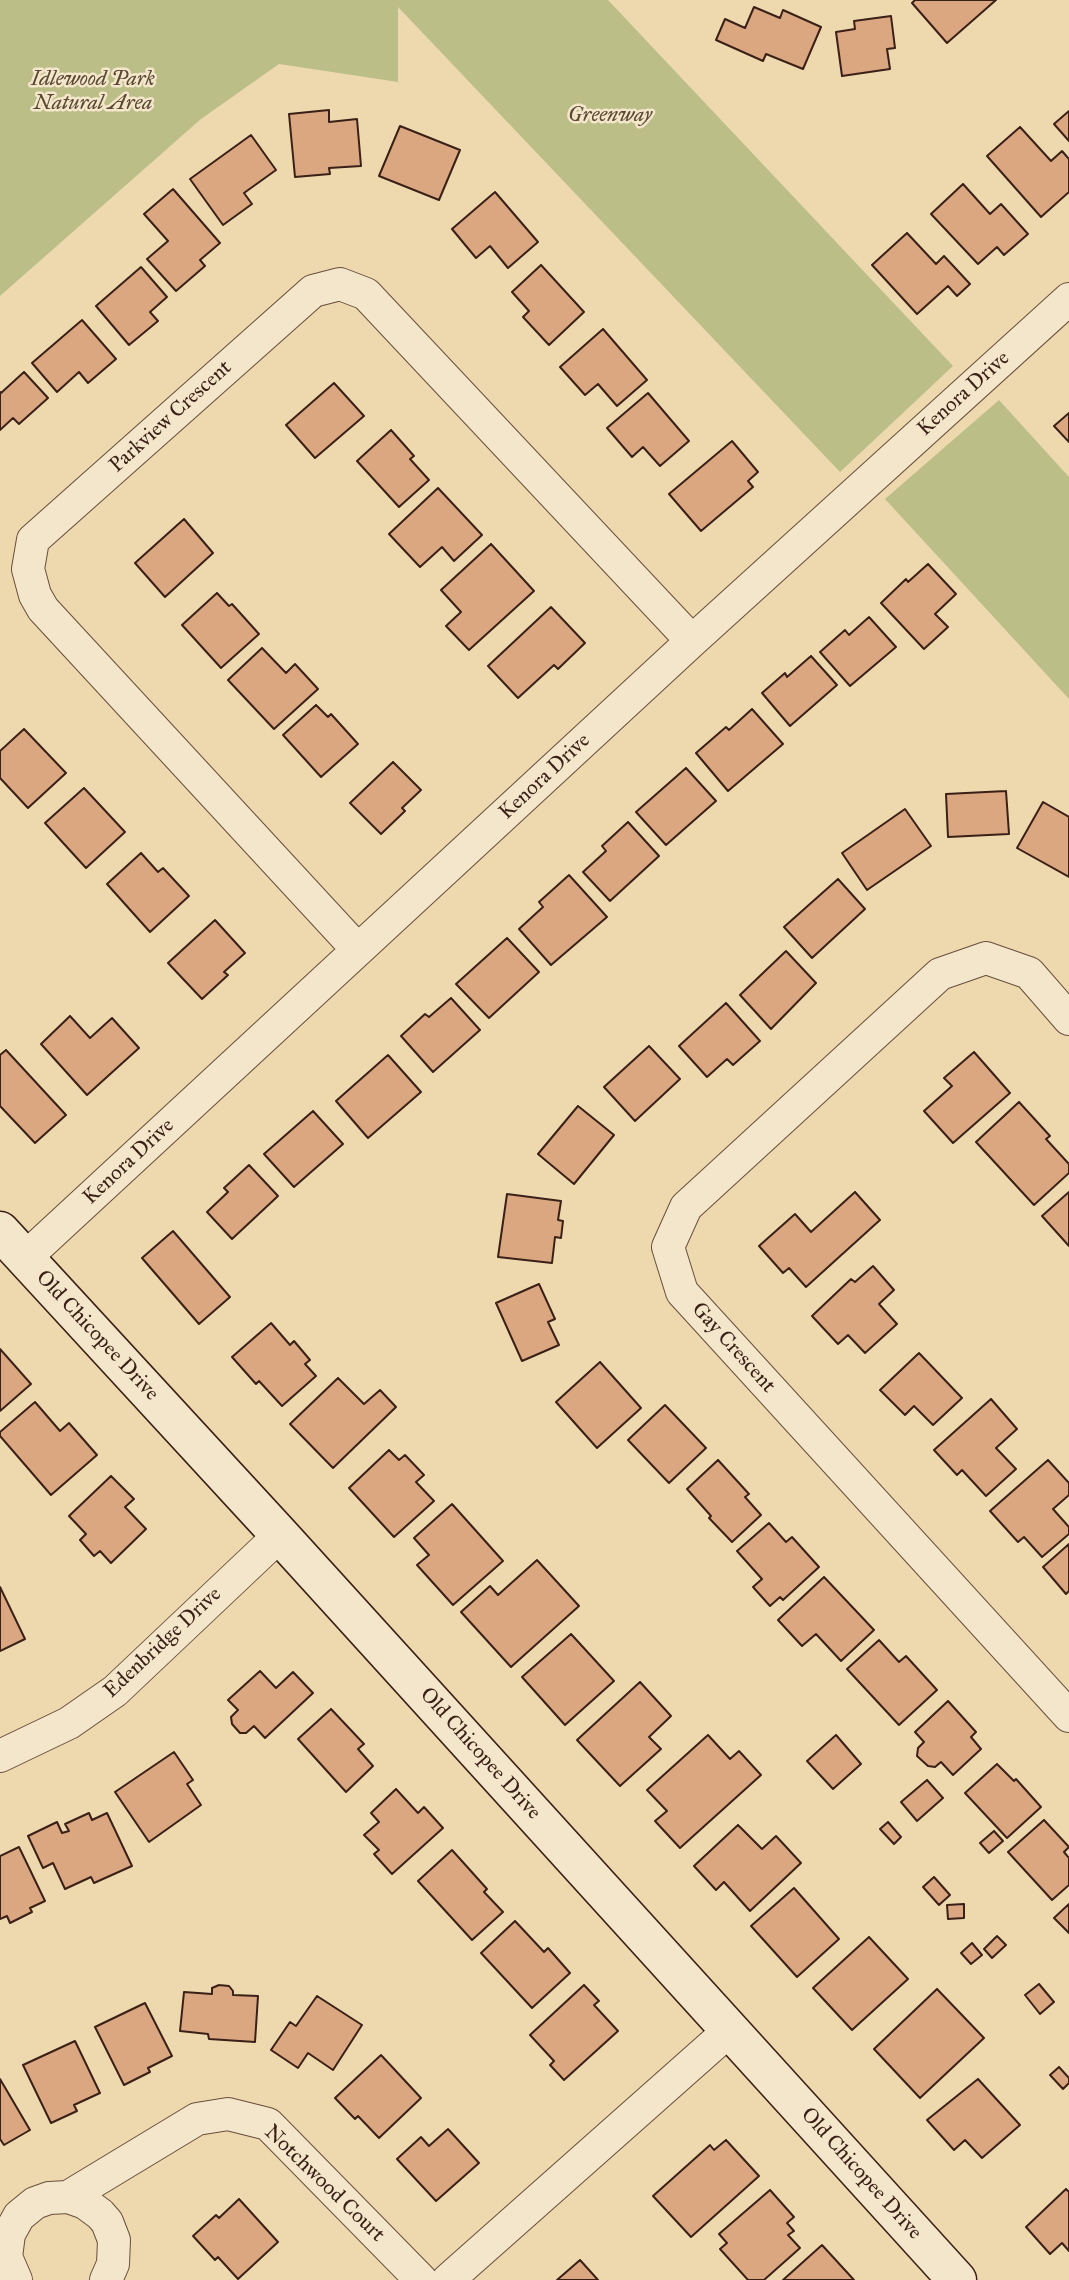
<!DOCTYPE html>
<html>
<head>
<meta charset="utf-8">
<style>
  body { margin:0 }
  canvas { display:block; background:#eed9af }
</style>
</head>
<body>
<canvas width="1069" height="2280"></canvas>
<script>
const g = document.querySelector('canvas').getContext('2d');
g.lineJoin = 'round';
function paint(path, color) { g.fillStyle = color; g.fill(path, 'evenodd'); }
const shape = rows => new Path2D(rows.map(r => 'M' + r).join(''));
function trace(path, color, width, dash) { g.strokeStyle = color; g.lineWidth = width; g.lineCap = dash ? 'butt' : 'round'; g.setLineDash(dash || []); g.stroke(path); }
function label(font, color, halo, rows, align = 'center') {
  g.font = font + ' "IM FELL Great Primer",serif'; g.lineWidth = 5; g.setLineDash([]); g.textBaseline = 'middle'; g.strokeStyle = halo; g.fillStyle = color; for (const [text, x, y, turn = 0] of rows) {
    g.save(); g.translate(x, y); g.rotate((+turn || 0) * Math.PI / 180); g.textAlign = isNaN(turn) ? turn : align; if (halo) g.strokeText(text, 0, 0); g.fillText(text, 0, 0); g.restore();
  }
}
const green = shape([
  [0,0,608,0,953,366,840,472,398,7,398,82,279,64,201,119,0,296],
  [999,400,1069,477,1069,699,885,499]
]);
const building = shape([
  [915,0,996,0,947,43,912,3,915,0],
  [754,7,780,18,783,10,821,27,803,69,766,54,763,61,716,40,725,19,745,28,754,7],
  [891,16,895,48,887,49,890,69,842,76,836,32,855,29,854,21,891,16],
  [329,110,329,122,357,119,361,166,329,168,330,174,295,177,289,114,329,110],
  [1069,111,1069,141,1054,124,1069,111],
  [400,126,460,150,439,200,379,176,400,126],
  [1020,127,1051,161,1062,151,1069,159,1069,192,1041,217,987,156,1020,127],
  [251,135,276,170,244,193,252,204,223,225,190,179,251,135],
  [963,184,990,214,1001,204,1028,234,1004,255,997,247,978,264,931,214,963,184],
  [173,189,220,243,200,260,205,266,176,291,147,259,168,241,144,214,173,189],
  [495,192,538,242,508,268,490,246,476,258,452,229,495,192],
  [907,233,936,264,944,256,970,284,957,296,948,286,917,314,872,265,907,233],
  [541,265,584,312,549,345,523,317,529,311,512,292,541,265],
  [141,267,167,297,150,312,158,321,129,345,96,306,141,267],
  [82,320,116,359,88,383,79,372,57,392,32,363,82,320],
  [603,329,647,380,617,406,598,384,585,395,560,367,603,329],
  [24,372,48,398,19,424,13,418,0,430,0,392,1,393,24,372],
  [334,383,364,416,315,458,286,425,334,383],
  [648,393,689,441,660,466,643,447,632,457,607,428,648,393],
  [1069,413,1069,442,1054,426,1069,413],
  [391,430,414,456,410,459,429,480,399,507,357,461,391,430],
  [732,441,758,472,748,481,753,487,701,531,669,494,732,441],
  [438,488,482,535,454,561,442,547,420,567,389,534,438,488],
  [184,519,213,553,165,597,135,563,184,519],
  [491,544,534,591,469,650,446,626,461,612,441,590,491,544],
  [928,564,956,594,935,614,948,627,924,649,881,603,906,579,908,582,928,564],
  [217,593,229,606,232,604,259,634,221,668,182,625,217,593],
  [551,607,585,643,558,669,554,665,518,698,488,666,551,607],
  [869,617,896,647,850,686,820,652,845,630,849,635,869,617],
  [262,648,286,673,295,664,318,689,274,729,228,680,262,648],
  [811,656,837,685,790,726,762,693,785,673,787,677,811,656],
  [316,705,328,717,331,714,358,744,321,777,283,735,316,705],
  [752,709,783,744,728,791,696,753,726,727,729,730,752,709],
  [24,729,66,773,28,808,0,778,0,751,24,729],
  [393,762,421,790,402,808,405,811,381,834,350,803,393,762],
  [686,768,716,801,666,845,636,812,686,768],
  [84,788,125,832,86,868,45,823,84,788],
  [1006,791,1009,834,948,837,946,794,1006,791],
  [1043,802,1069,817,1069,877,1017,848,1043,802],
  [905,809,931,846,867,890,842,853,905,809],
  [628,822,659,856,610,901,583,872,606,851,602,846,628,822],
  [141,853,158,872,163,868,189,896,150,932,107,884,141,853],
  [569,875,607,917,551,965,519,929,543,907,539,902,569,875],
  [838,879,865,909,812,958,784,927,838,879],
  [215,920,245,953,224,972,228,975,202,999,168,963,215,920],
  [507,938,539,972,489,1018,456,984,507,938],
  [786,951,816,983,771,1029,740,995,786,951],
  [451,998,480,1030,433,1072,401,1036,425,1014,429,1017,451,998],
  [726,1003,760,1041,733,1065,727,1059,707,1077,679,1046,726,1003],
  [70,1016,90,1038,112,1018,139,1048,87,1095,41,1044,70,1016],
  [649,1046,680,1079,635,1121,604,1087,649,1046],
  [6,1050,66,1115,35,1143,0,1106,0,1055,6,1050],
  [974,1052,1010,1093,953,1143,924,1111,952,1086,944,1078,974,1052],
  [388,1055,421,1092,368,1138,336,1101,388,1055],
  [1019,1102,1050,1136,1046,1139,1069,1164,1069,1173,1034,1205,976,1142,1019,1102],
  [578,1106,614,1135,574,1184,538,1154,578,1106],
  [313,1111,343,1144,294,1187,264,1154,313,1111],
  [249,1165,278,1196,232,1239,207,1212,228,1192,224,1188,249,1165],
  [855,1192,880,1220,806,1287,789,1268,783,1273,759,1246,795,1214,811,1232,855,1192],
  [1069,1192,1069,1246,1042,1216,1069,1192],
  [507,1194,561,1201,558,1220,563,1221,561,1238,555,1237,552,1263,498,1257,507,1194],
  [173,1231,230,1297,199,1324,142,1258,173,1231],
  [873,1266,894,1290,879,1304,897,1324,865,1353,848,1335,838,1344,812,1316,851,1279,855,1282,873,1266],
  [539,1284,555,1319,548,1322,559,1345,522,1361,496,1303,539,1284],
  [271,1323,290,1345,294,1341,310,1360,305,1364,316,1376,282,1406,259,1381,256,1384,232,1357,271,1323],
  [0,1349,31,1384,0,1411,0,1349],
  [919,1353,962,1398,933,1425,914,1406,905,1415,880,1390,919,1353],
  [600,1362,641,1408,597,1448,556,1402,600,1362],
  [338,1378,364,1404,380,1390,396,1407,333,1468,290,1424,338,1378],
  [991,1399,1017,1429,996,1448,1016,1469,986,1496,962,1470,957,1475,934,1450,991,1399],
  [35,1402,60,1431,69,1423,97,1455,51,1495,0,1436,0,1432,35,1402],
  [665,1405,706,1448,669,1483,628,1440,665,1405],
  [389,1450,399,1460,405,1455,424,1475,416,1482,434,1501,394,1537,349,1488,389,1450],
  [718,1460,749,1494,745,1497,761,1515,732,1542,709,1518,711,1516,687,1489,718,1460],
  [1048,1460,1069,1483,1069,1495,1053,1509,1069,1527,1069,1534,1042,1557,1024,1537,1018,1542,990,1511,1048,1460],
  [111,1476,134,1499,125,1507,146,1529,111,1563,100,1551,94,1556,80,1540,86,1534,69,1516,111,1476],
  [452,1504,503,1561,453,1605,417,1565,429,1555,414,1538,452,1504],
  [769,1523,786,1542,792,1537,819,1567,783,1600,780,1597,770,1606,753,1587,762,1579,737,1551,769,1523],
  [1069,1544,1069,1591,1066,1594,1043,1567,1069,1544],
  [537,1560,579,1606,511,1667,461,1612,490,1586,498,1595,537,1560],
  [824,1577,874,1630,841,1661,816,1634,802,1646,778,1620,824,1577],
  [0,1587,25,1639,0,1651,0,1587],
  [571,1634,614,1681,565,1725,522,1677,571,1634],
  [879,1640,899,1662,906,1656,937,1690,899,1725,847,1669,879,1640],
  [260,1671,276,1688,293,1672,313,1693,265,1738,254,1726,246,1733,240,1733,232,1724,231,1717,238,1710,228,1700,260,1671],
  [640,1682,671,1716,649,1737,661,1749,620,1786,577,1740,640,1682],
  [948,1701,976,1732,971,1737,981,1749,953,1775,941,1762,935,1767,928,1766,917,1756,918,1748,924,1742,915,1732,948,1701],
  [331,1709,364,1744,358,1749,373,1766,346,1792,298,1739,331,1709],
  [708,1735,730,1759,739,1751,761,1775,680,1848,655,1821,667,1811,647,1790,708,1735],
  [836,1735,861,1764,833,1789,807,1761,836,1735],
  [174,1752,193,1780,187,1784,201,1805,149,1842,115,1792,174,1752],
  [997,1764,1014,1781,1016,1779,1041,1807,1007,1838,965,1793,997,1764],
  [927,1780,943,1798,917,1821,901,1802,927,1780],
  [396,1789,418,1813,424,1807,443,1828,392,1874,374,1854,379,1850,364,1835,379,1822,371,1813,396,1789],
  [89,1813,92,1820,107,1813,132,1866,94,1883,91,1877,65,1889,53,1863,43,1868,28,1836,57,1822,62,1833,69,1831,65,1824,89,1813],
  [1044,1820,1069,1847,1064,1852,1069,1858,1069,1885,1052,1900,1008,1852,1044,1820],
  [888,1822,901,1837,894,1844,880,1829,888,1822],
  [738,1825,762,1849,776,1836,801,1863,750,1911,724,1882,716,1890,694,1866,738,1825],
  [994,1831,1003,1841,989,1853,980,1843,994,1831],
  [19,1847,45,1901,30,1908,32,1912,10,1923,7,1916,0,1919,0,1856,19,1847],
  [452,1850,487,1889,484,1892,503,1912,472,1940,418,1881,452,1850],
  [934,1877,950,1895,939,1905,923,1887,934,1877],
  [794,1888,839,1939,797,1977,751,1926,794,1888],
  [964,1904,964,1918,948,1919,947,1905,964,1904],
  [1069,1904,1069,1933,1054,1918,1069,1904],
  [515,1921,544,1952,548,1948,570,1973,532,2008,481,1953,515,1921],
  [997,1936,1006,1945,992,1958,984,1949,997,1936],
  [869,1937,908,1979,852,2030,813,1988,869,1937],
  [972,1943,982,1955,971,1964,961,1953,972,1943],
  [1039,1984,1054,2002,1040,2014,1025,1995,1039,1984],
  [219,1985,229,1986,233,1991,233,1995,258,1996,255,2042,209,2039,208,2034,180,2031,184,1992,212,1994,212,1988,219,1985],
  [584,1985,599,2001,594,2005,618,2031,564,2080,550,2065,554,2061,530,2035,584,1985],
  [937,1989,984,2038,920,2098,874,2049,937,1989],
  [317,1996,362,2025,333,2070,308,2053,298,2068,271,2050,290,2022,296,2026,317,1996],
  [145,2003,172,2056,148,2068,150,2072,124,2085,95,2027,145,2003],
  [75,2041,100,2093,74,2105,77,2111,51,2123,23,2065,75,2041],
  [381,2055,421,2098,379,2138,358,2116,355,2119,335,2098,381,2055],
  [1059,2067,1069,2078,1069,2083,1063,2089,1050,2075,1059,2067],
  [0,2079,30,2130,4,2145,0,2139,0,2079],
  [978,2079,1020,2125,982,2158,965,2140,954,2150,927,2120,978,2079],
  [448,2129,479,2163,436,2201,397,2159,421,2137,429,2146,448,2129],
  [726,2140,759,2176,691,2237,653,2196,710,2145,714,2150,726,2140],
  [1066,2189,1069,2192,1069,2251,1062,2243,1050,2254,1026,2227,1066,2189],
  [770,2190,794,2217,787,2223,794,2231,788,2235,800,2248,764,2280,748,2280,720,2249,727,2243,719,2234,770,2190],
  [239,2199,278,2242,238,2279,218,2257,215,2260,193,2236,216,2215,219,2218,239,2199],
  [822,2245,854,2280,783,2280,822,2245],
  [580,2260,598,2280,557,2280,580,2260]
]);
const street = shape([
  [358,950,43,609,35,595,28,569,33,540,313,291,340,284,366,294,692,641],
  [1069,1019,1029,973,986,958,940,974,686,1207,668,1247,682,1292,1069,1716],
  [25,1258,692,641,1069,299],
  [0,1756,69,1723,115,1691,280,1535],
  [68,2197,197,2119,228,2114,268,2124,421,2280],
  [16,2280,6,2257,9,2234,19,2216,35,2203,49,2198,68,2197,85,2203,100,2214,107,2222,114,2240,113,2264,106,2280],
  [448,2280,731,2029]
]);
const secondary = shape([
  [0,1231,280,1535,957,2280]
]);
const parkNames = [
  ["Idlewood Park",93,80],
  ["Natural Area",93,104],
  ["Greenway",610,116]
];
const streetNames = [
  ["Kenora Drive",964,394,-42],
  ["Parkview Crescent",171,417,-42],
  ["Kenora Drive",545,777,-43],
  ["Kenora Drive",129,1162,-43],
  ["Old Chicopee Drive",97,1336,47],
  ["Gay Crescent",733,1348,48],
  ["Edenbridge Drive",163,1643,-43],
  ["Old Chicopee Drive",480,1754,48],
  ["Old Chicopee Drive",861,2174,48],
  ["Notchwood Court",324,2184,44]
];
paint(green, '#bcbe88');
paint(building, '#daa781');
trace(building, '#3a2016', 2);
trace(street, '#674e3c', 34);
trace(secondary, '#3a2016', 41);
trace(street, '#f4e6cb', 32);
trace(secondary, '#f4e6cb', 38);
label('italic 21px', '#5a4832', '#f4e6cb', parkNames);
label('21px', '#3a2016', '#f4e6cb', streetNames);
</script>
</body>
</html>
